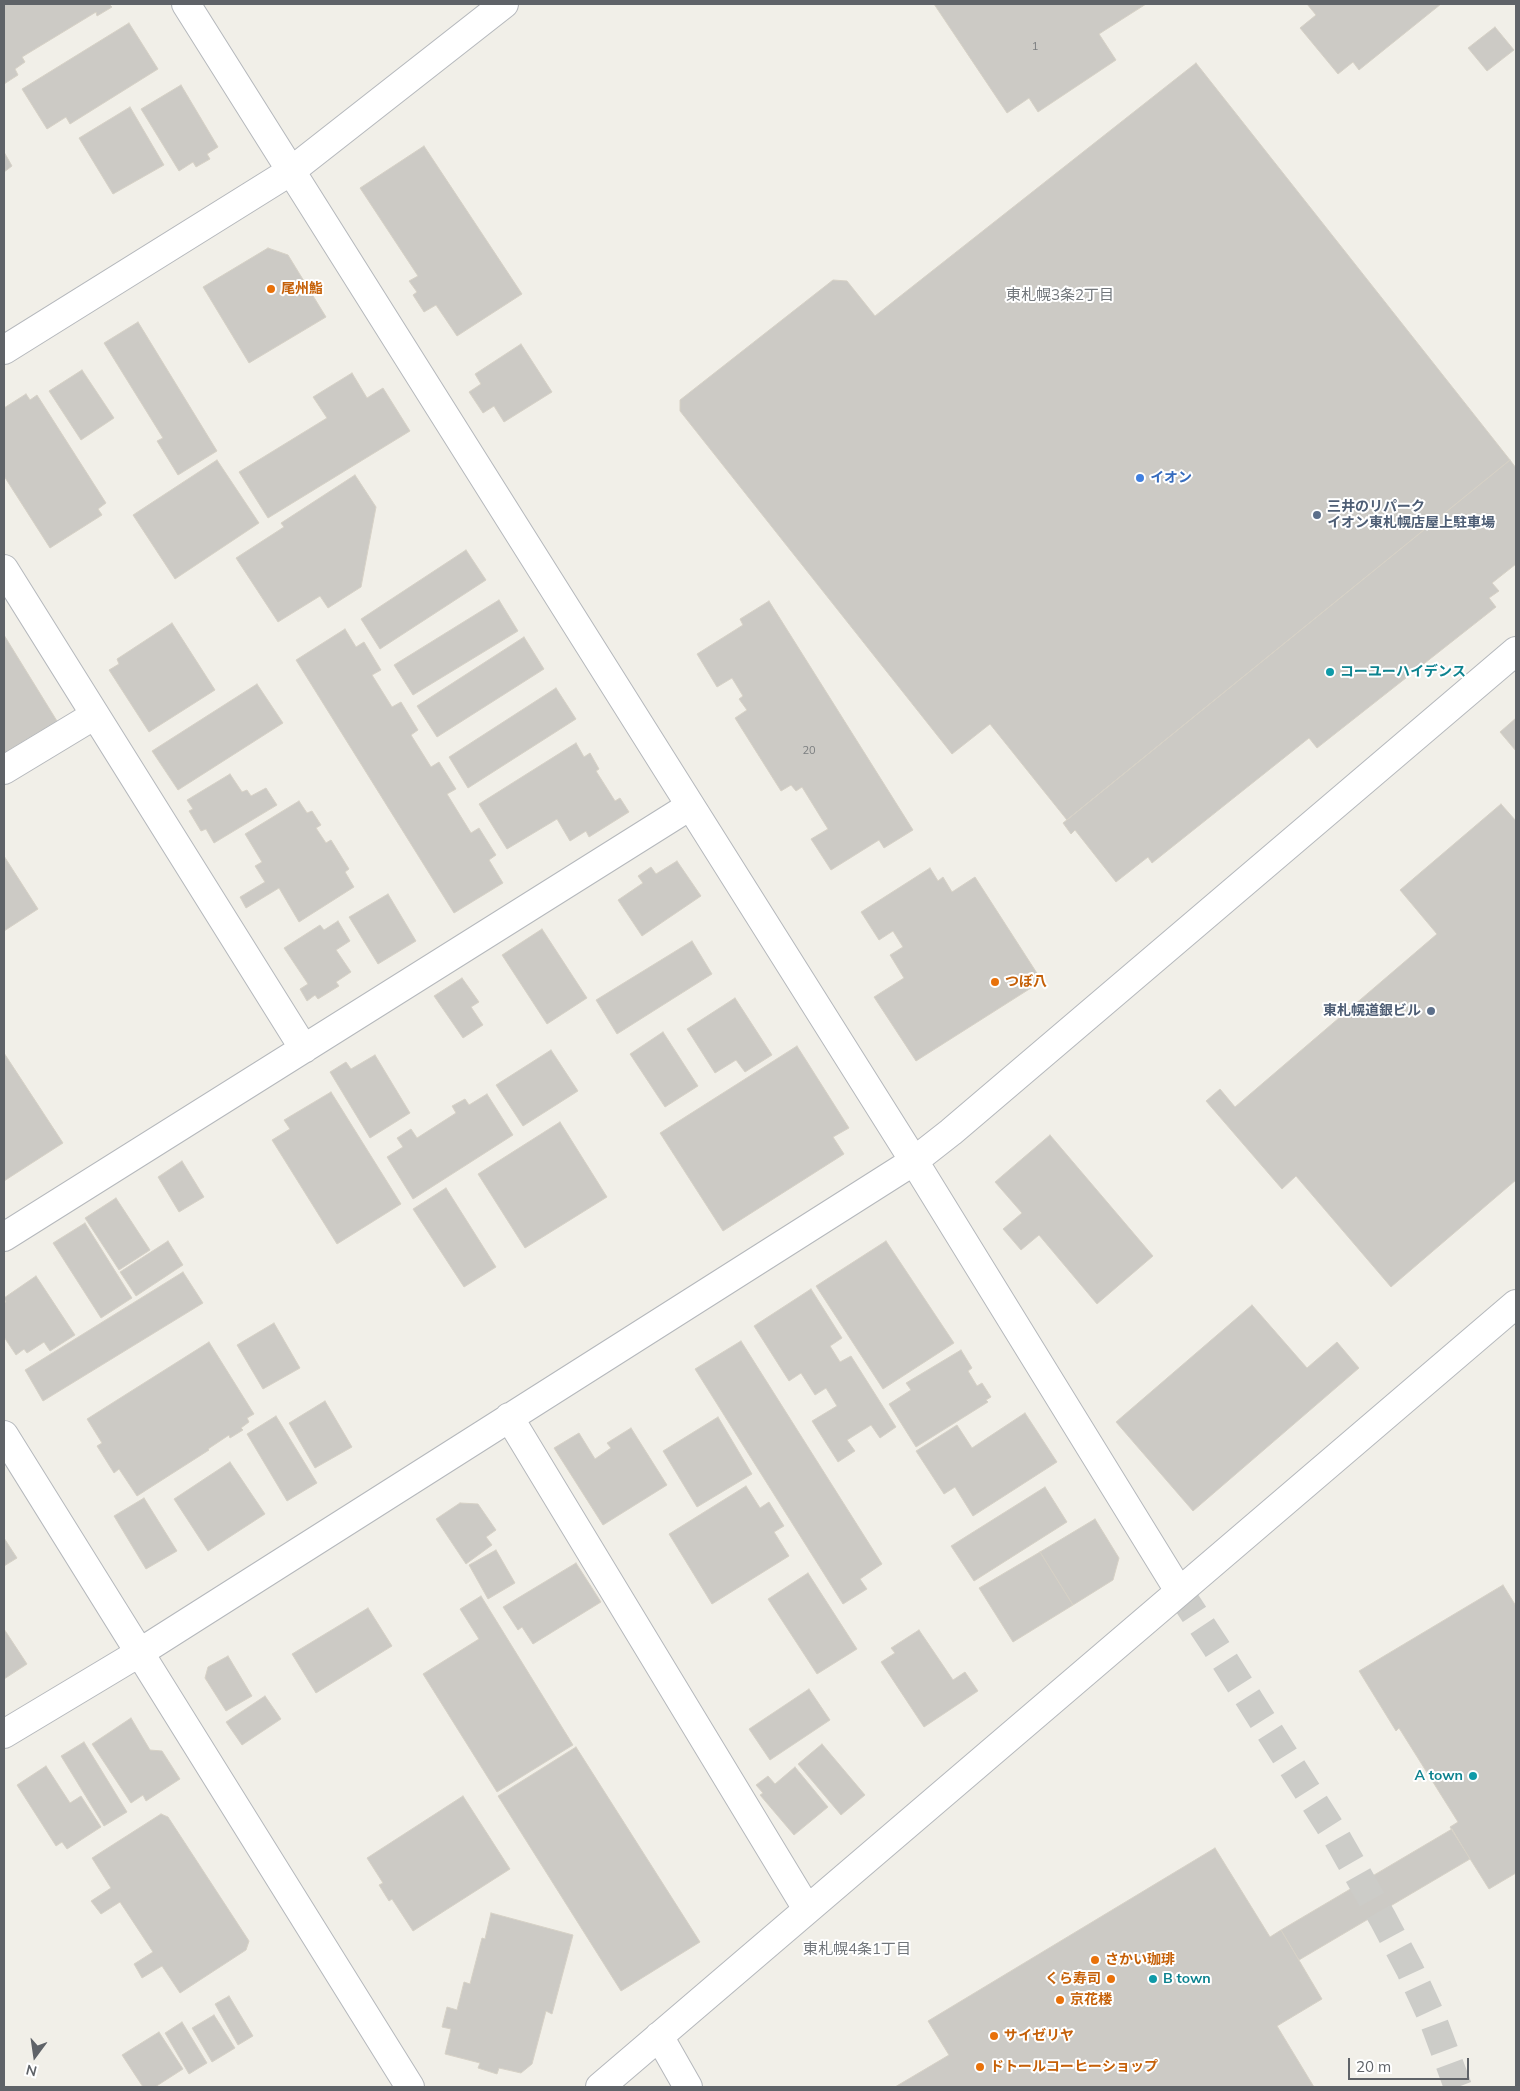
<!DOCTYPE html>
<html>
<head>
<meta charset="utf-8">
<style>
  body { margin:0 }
  #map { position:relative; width:1520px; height:2091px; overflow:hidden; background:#f1efe8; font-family:Mulish,sans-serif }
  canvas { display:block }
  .frame { position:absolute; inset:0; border:5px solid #5f6368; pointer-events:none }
  .north { position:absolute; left:10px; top:2031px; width:50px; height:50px; -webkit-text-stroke:4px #fff; paint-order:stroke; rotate:194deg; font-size:14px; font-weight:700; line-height:20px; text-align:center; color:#5f6368 }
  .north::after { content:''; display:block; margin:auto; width:18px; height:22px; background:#5f6368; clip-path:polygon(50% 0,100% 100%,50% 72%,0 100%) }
  .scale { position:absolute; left:1348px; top:2058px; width:121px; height:22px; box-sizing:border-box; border:2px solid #5f6368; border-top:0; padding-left:6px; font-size:15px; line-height:18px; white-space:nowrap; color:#5f6368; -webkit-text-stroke:4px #fff; paint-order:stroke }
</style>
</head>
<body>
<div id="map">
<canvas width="1520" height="2091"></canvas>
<div class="frame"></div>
<div class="north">N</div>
<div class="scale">20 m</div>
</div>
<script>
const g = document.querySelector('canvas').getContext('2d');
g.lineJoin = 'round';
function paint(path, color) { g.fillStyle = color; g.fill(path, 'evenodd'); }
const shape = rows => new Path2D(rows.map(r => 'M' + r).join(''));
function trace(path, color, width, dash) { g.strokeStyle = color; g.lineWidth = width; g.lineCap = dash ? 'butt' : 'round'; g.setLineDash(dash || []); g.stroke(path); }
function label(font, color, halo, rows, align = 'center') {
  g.font = font + ' Mulish,"Noto Sans JP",sans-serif'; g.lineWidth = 4; g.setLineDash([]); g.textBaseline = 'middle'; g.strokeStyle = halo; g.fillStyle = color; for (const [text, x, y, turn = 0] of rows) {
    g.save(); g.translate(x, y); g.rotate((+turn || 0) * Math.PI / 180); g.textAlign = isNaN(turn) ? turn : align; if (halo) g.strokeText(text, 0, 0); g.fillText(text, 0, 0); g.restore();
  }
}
const building = shape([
  [4,4,109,4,112,7,97,16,96,12,22,57,25,62,15,69,18,75,4,84,4,4],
  [934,4,1146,4,1099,34,1116,60,1038,112,1029,98,1007,113,934,4],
  [1307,4,1441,4,1359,70,1353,62,1338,74,1300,28,1316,15,1307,4],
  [129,23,158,69,70,124,66,117,47,129,22,89,129,23],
  [1495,27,1514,50,1487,71,1468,48,1495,27],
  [1196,63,1510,460,1067,820,990,724,952,754,680,411,680,400,833,280,847,281,875,316,1196,63],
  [181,85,218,147,207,154,210,159,196,167,193,162,179,171,141,109,181,85],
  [130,107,164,165,113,194,79,138,130,107],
  [424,146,522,294,457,336,436,305,424,312,413,295,417,292,409,281,418,276,360,188,424,146],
  [4,152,12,166,4,172,4,152],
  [268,248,288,255,326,317,249,363,203,287,268,248],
  [138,322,217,451,178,475,157,441,163,438,104,343,138,322],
  [521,344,552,392,504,422,494,406,483,413,469,392,481,384,475,374,521,344],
  [82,370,114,418,81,440,49,391,82,370],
  [352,373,367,398,383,388,410,431,268,518,239,472,327,418,313,397,352,373],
  [26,394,30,400,37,395,106,503,98,509,102,515,50,548,4,476,4,408,26,394],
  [217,460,259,523,175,579,133,515,217,460],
  [1510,460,1516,468,1516,564,1492,583,1499,591,1489,598,1496,607,1317,748,1309,738,1152,863,1148,857,1116,882,1075,830,1071,834,1063,823,1510,460],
  [355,475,376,507,361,587,328,608,320,596,278,622,236,558,284,527,281,523,355,475],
  [466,550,486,580,380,649,361,619,466,550],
  [499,600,518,631,413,695,394,665,499,600],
  [769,601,913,830,884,848,879,840,831,870,811,839,828,829,802,787,796,791,791,785,781,791,735,718,747,710,739,699,743,696,732,678,717,687,697,654,743,625,740,619,769,601],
  [172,623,215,690,149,732,109,670,119,664,117,659,172,623],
  [345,629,356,647,364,642,381,670,372,675,392,707,401,702,418,730,411,735,431,767,439,762,456,789,447,794,471,833,479,828,496,855,489,860,503,883,454,913,296,660,345,629],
  [4,635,57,721,4,753,4,635],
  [524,637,544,669,437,737,417,706,524,637],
  [257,684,283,723,178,790,152,751,257,684],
  [556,688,576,719,468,788,449,757,556,688],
  [1516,718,1516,751,1500,732,1516,718],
  [576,743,584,757,590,753,599,769,596,771,615,801,620,798,629,812,589,837,586,831,570,841,557,819,507,849,479,804,576,743],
  [230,774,242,792,247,790,251,796,266,788,277,805,214,843,206,829,201,831,189,811,193,809,187,800,230,774],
  [299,801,307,813,312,811,321,825,316,828,326,843,331,840,349,869,345,872,354,887,299,922,279,888,246,908,240,897,265,882,255,866,262,862,245,834,299,801],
  [1501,804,1516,821,1516,1180,1391,1287,1296,1176,1282,1189,1206,1101,1220,1089,1235,1107,1437,934,1400,890,1501,804],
  [4,856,38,909,4,931,4,856],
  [677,861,701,896,642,936,618,900,643,883,638,876,651,867,656,874,677,861],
  [930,868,938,881,943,877,952,892,975,877,1042,981,916,1061,874,997,904,978,890,955,903,947,893,931,879,940,861,912,930,868],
  [388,894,416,941,378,964,349,917,388,894],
  [338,921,350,941,336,950,351,972,336,982,339,986,318,999,315,995,307,1001,300,989,308,984,284,948,320,925,324,930,338,921],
  [542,929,587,998,547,1024,502,955,542,929],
  [692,941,712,974,617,1034,596,1000,692,941],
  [462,978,479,1002,471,1007,483,1025,463,1038,434,996,462,978],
  [735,998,772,1055,745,1072,736,1060,715,1073,687,1029,735,998],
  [663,1032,698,1086,665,1107,630,1054,663,1032],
  [797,1046,849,1128,833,1137,844,1154,723,1231,660,1133,797,1046],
  [551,1050,578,1091,523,1126,496,1085,551,1050],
  [4,1053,63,1143,4,1181,4,1053],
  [375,1055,410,1113,370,1138,330,1072,346,1062,351,1069,375,1055],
  [331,1092,401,1204,337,1244,272,1140,290,1129,284,1120,331,1092],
  [487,1094,513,1135,413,1199,387,1157,403,1147,397,1138,411,1129,417,1138,456,1113,452,1106,465,1099,469,1105,487,1094],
  [560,1122,607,1197,525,1248,478,1174,560,1122],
  [1050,1135,1153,1256,1097,1304,1039,1235,1021,1250,1003,1229,1022,1213,995,1182,1050,1135],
  [182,1161,204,1197,179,1212,158,1177,182,1161],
  [446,1188,496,1267,464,1287,413,1209,446,1188],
  [116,1198,150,1250,119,1270,85,1218,116,1198],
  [85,1223,132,1298,101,1318,53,1243,85,1223],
  [168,1241,183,1265,136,1296,120,1272,168,1241],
  [886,1241,954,1343,883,1389,816,1286,886,1241],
  [183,1272,203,1303,43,1401,25,1370,183,1272],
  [36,1276,75,1335,50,1351,44,1342,27,1353,24,1349,16,1355,4,1337,4,1304,6,1302,4,1298,36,1276],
  [811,1289,842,1338,830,1346,840,1362,851,1356,896,1427,880,1438,871,1425,847,1440,855,1451,838,1462,812,1421,837,1406,826,1388,815,1395,801,1373,789,1381,754,1326,811,1289],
  [1252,1305,1307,1368,1337,1342,1359,1368,1193,1511,1116,1422,1252,1305],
  [274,1323,300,1368,263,1389,237,1345,274,1323],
  [741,1341,882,1564,860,1579,867,1589,843,1604,695,1369,741,1341],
  [209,1342,254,1414,247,1418,249,1422,241,1428,243,1430,230,1438,229,1435,208,1449,209,1450,137,1496,119,1469,114,1473,97,1446,102,1443,87,1419,209,1342],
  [961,1350,972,1368,968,1371,977,1386,982,1383,991,1397,986,1400,988,1402,916,1447,889,1404,911,1390,906,1383,961,1350],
  [325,1401,352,1447,315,1468,289,1423,325,1401],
  [1025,1413,1057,1462,973,1516,955,1487,944,1494,916,1451,957,1425,972,1448,1025,1413],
  [276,1416,317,1483,287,1501,247,1434,276,1416],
  [718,1417,752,1474,697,1507,663,1451,718,1417],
  [631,1428,667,1485,603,1525,554,1448,579,1433,595,1459,611,1448,607,1443,631,1428],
  [230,1462,265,1514,208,1551,174,1499,230,1462],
  [746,1486,760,1508,769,1502,784,1526,774,1532,789,1556,712,1604,669,1534,746,1486],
  [1045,1487,1067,1522,974,1581,951,1546,1045,1487],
  [144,1498,177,1551,146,1569,114,1516,144,1498],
  [460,1503,478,1504,496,1530,486,1537,492,1545,466,1564,436,1519,460,1503],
  [1095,1519,1119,1558,1113,1580,1073,1605,1040,1552,1095,1519],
  [4,1538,17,1558,4,1566,4,1538],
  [496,1550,515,1583,488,1599,469,1565,496,1550],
  [1040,1552,1073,1605,1013,1642,979,1588,1040,1552],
  [576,1563,601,1602,533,1644,522,1627,518,1630,503,1607,576,1563],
  [808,1573,857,1649,817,1674,768,1599,808,1573],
  [1503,1585,1516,1606,1516,1873,1489,1889,1450,1827,1458,1822,1399,1728,1396,1731,1359,1671,1503,1585],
  [481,1596,573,1745,497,1792,423,1674,479,1639,460,1609,481,1596],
  [368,1608,392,1646,316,1693,292,1654,368,1608],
  [4,1629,27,1664,4,1679,4,1629],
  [919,1630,953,1680,965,1672,978,1691,924,1727,881,1662,895,1653,891,1648,919,1630],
  [228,1656,252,1696,226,1711,205,1678,208,1667,228,1656],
  [809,1689,830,1720,770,1760,749,1729,809,1689],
  [265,1696,281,1719,242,1745,226,1722,265,1696],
  [131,1718,150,1750,162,1751,180,1779,146,1801,143,1795,131,1803,92,1744,131,1718],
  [84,1742,127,1812,104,1826,61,1756,84,1742],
  [822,1744,865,1795,841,1815,798,1764,822,1744],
  [576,1747,700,1942,621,1991,498,1796,576,1747],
  [46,1766,70,1803,81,1796,101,1827,67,1849,62,1842,56,1846,17,1785,46,1766],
  [795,1767,828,1807,794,1835,760,1795,763,1793,756,1785,768,1776,775,1784,795,1767],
  [463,1796,510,1869,413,1931,392,1899,389,1901,379,1885,383,1883,367,1858,463,1796],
  [161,1814,168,1817,249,1941,246,1950,180,1993,162,1966,142,1978,134,1964,153,1952,120,1902,101,1914,91,1901,111,1888,92,1858,161,1814],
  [1452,1829,1470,1859,1299,1960,1281,1930,1452,1829],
  [1215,1848,1270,1937,1281,1930,1322,1999,1277,2026,1314,2087,895,2087,949,2055,928,2021,1215,1848],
  [491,1913,573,1935,552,2014,546,2011,532,2064,521,2073,499,2068,497,2074,478,2068,480,2063,445,2054,451,2029,442,2027,447,2007,457,2010,464,1982,470,1984,482,1938,485,1939,491,1913],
  [229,1996,253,2036,238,2045,215,2004,229,1996],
  [214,2015,235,2048,212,2062,192,2028,214,2015],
  [182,2022,207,2063,189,2074,165,2033,182,2022],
  [159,2032,183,2069,155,2087,143,2087,122,2055,159,2032]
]);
const minorTunnel = shape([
  [1179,1591,1216,1647,1337,1838,1383,1919,1410,1970,1433,2020,1458,2087]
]);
const minor = shape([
  [186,4,914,1161,1179,1591],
  [4,350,291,171,504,4],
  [4,569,304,1049],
  [4,770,95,715],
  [4,1237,690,806],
  [509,1417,807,1909],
  [4,1435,410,2087],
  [4,1734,139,1653,914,1161,951,1132,1516,651],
  [659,2036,688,2087],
  [600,2087,1516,1304]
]);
const markers = [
  [271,289,5,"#e8710a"],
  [1140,478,5,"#3f7fe0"],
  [1317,515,5,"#5c6f8a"],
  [1330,672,5,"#0f9aa8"],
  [995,982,5,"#e8710a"],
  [1431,1011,5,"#5c6f8a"],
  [1473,1776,5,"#0f9aa8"],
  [1095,1960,5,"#e8710a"],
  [1111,1979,5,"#e8710a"],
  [1153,1979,5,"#0f9aa8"],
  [1060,2000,5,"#e8710a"],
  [994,2036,5,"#e8710a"],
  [980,2067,5,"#e8710a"]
];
const numberNames = [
  ["1",1035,47],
  ["20",809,751]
];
const foodNames = [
  ["尾州鮨",281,289],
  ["つぼ八",1005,982],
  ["さかい珈琲",1105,1960],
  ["くら寿司",1101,1979,"right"],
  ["京花楼",1070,2000],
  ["サイゼリヤ",1004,2036],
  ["ドトールコーヒーショップ",990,2067]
];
const shopNames = [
  ["イオン",1150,478]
];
const serviceNames = [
  ["三井のリパーク",1327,507],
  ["イオン東札幌店屋上駐車場",1327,523],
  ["東札幌道銀ビル",1421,1011,"right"]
];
const cultureNames = [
  ["コーユーハイデンス",1340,672],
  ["A town",1463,1776,"right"],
  ["B town",1163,1979]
];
const neighbourhoodNames = [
  ["東札幌3条2丁目",1060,295],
  ["東札幌4条1丁目",857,1949]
];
paint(building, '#cccac5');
trace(building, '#d6d1c6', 1);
trace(minorTunnel, '#ccccc8', 28, [28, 14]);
trace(minor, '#b5b8bc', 30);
trace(minor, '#fff', 28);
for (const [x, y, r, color] of markers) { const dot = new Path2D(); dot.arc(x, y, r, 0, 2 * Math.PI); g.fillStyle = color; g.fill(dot); trace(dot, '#fff', 2); }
label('11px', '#7a7d7f', null, numberNames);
label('bold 14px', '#c56008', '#fff', foodNames, 'left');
label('bold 14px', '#366cbe', '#fff', shopNames, 'left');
label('bold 14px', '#4e5e75', '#fff', serviceNames, 'left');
label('bold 14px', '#0d838f', '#fff', cultureNames, 'left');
label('15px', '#70757a', '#fff', neighbourhoodNames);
</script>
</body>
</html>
